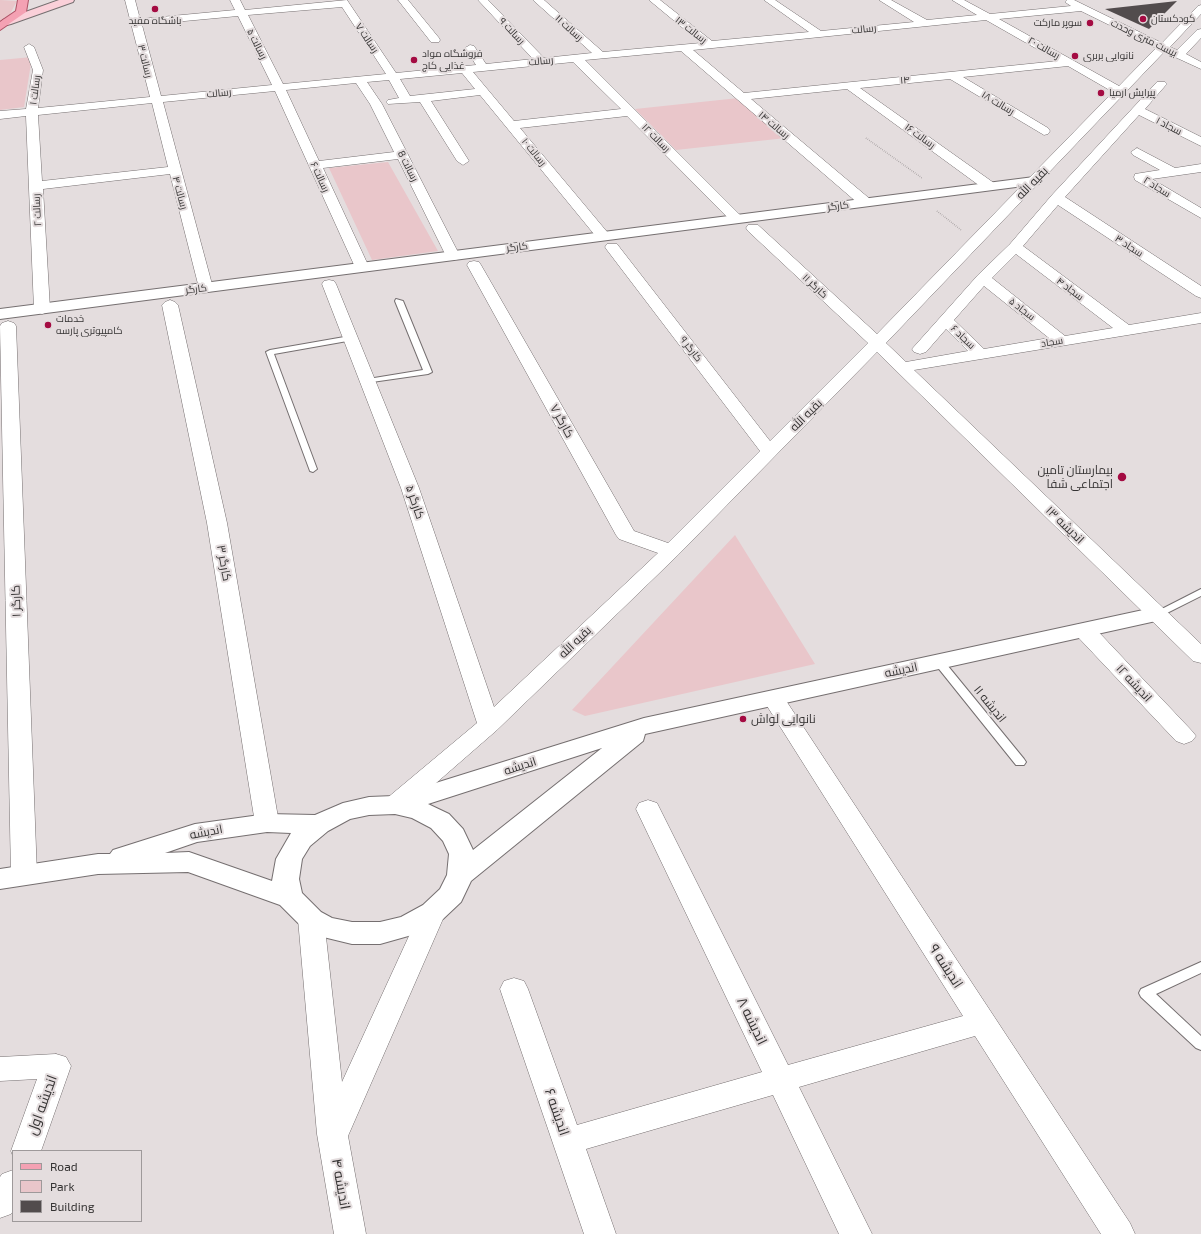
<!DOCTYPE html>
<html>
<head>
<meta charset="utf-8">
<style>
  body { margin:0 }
  #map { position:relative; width:1201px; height:1234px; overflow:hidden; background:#e4ddde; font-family:"Exo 2",sans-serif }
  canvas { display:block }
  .legend { position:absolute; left:12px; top:1150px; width:130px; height:72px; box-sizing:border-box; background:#e4ddde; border:1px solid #9e999a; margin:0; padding:5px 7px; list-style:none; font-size:12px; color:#353333 }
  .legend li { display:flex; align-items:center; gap:8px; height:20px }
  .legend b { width:20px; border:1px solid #9e999a }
</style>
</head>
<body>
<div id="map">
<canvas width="1201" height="1234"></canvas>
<ul class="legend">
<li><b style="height:5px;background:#f4a1b3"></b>Road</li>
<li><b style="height:11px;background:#e9c6ca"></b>Park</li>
<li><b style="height:11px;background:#524c4d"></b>Building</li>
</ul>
</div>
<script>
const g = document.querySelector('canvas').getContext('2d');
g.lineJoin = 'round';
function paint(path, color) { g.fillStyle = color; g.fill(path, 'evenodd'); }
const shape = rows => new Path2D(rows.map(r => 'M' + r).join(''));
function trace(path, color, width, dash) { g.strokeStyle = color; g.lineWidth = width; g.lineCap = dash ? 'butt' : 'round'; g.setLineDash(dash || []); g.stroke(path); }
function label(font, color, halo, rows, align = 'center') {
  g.font = font + ' "Exo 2",Cairo,sans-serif'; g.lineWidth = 4; g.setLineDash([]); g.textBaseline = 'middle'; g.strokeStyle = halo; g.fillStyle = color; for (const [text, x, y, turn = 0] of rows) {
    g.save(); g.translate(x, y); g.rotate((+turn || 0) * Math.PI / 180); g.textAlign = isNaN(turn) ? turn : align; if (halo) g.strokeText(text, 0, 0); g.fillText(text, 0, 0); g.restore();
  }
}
const green = shape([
  [0,0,17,1,10,14,0,21],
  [32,57,24,107,0,110,0,60],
  [748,97,795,137,676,150,635,109],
  [388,162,438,251,372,260,329,168],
  [735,535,815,664,585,716,572,710]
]);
const building = shape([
  [1177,1,1149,29,1105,9]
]);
const path = shape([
  [866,138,922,178],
  [937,211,961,230]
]);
const service = shape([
  [396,299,403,301,432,372,428,374,365,383,364,381,368,379,423,370,395,301,396,299],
  [350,336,354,338,353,340,274,354,317,469,313,472,310,471,266,352,270,350,350,336],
  [1201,589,1201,596,1161,616,1157,617,1152,614,1201,589],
  [939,659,943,660,1024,759,1026,762,1024,765,1016,765,935,664,934,662,939,659],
  [1201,962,1201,973,1156,994,1201,1036,1201,1050,1196,1048,1141,997,1139,993,1141,989,1201,962]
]);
const minor = shape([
  [125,0,135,0,140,19,235,10,230,0,240,0,245,10,347,0,396,73,476,65,465,48,470,45,474,46,486,64,533,59,478,0,488,0,544,58,592,53,533,0,544,0,603,52,701,43,649,0,660,0,712,41,809,32,764,0,775,0,821,31,914,22,879,0,891,0,927,20,977,15,952,0,964,0,990,14,1071,6,1065,2,1067,0,1074,0,1162,43,1198,6,1201,5,1201,14,1170,47,1177,50,1197,30,1201,29,1201,38,1186,54,1201,62,1201,69,1164,52,886,343,906,362,968,351,946,329,926,352,920,354,914,352,912,349,978,275,1010,244,1052,195,1157,82,1165,82,1167,84,1165,86,1145,109,1201,137,1201,146,1139,115,1065,197,1201,286,1201,298,1196,296,1058,205,1023,246,1129,325,1201,313,1201,323,914,370,1201,644,1201,663,1193,661,877,352,678,555,497,730,404,811,395,814,386,811,383,805,386,799,477,723,401,488,322,284,324,281,329,280,334,281,336,284,419,488,494,707,658,553,619,539,616,535,467,265,469,262,474,261,479,262,481,265,634,531,668,543,760,451,607,250,605,247,607,244,617,244,770,441,868,343,748,231,746,228,748,225,758,225,877,334,1113,92,1068,66,963,77,1048,128,1050,131,1048,134,1044,135,950,79,860,88,994,183,996,186,989,190,984,189,847,89,751,99,870,199,872,202,870,205,865,206,860,205,681,51,585,60,744,219,742,222,732,222,627,116,520,128,608,233,610,236,608,239,603,240,598,239,480,95,431,101,469,161,463,165,457,161,420,102,388,104,386,102,388,100,399,98,389,80,367,82,382,104,460,256,458,259,453,260,448,259,446,256,398,159,323,168,369,267,367,270,362,271,357,270,355,267,275,91,163,102,213,288,211,291,206,292,201,291,199,288,170,174,43,189,50,309,47,312,42,314,37,312,34,309,26,116,0,119,0,111,26,109,33,70,24,47,29,44,34,47,43,70,38,108,150,97,125,0],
  [342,7,386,74,283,84,248,15,342,7],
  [1081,11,1156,48,1119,86,999,19,1081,11],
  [238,16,272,85,161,96,142,25,238,16],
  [986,20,1058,61,744,93,693,50,986,20],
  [573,62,621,109,514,121,473,72,573,62],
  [462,73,475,89,410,96,400,79,462,73],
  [356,83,370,104,394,152,319,161,286,90,356,83],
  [152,103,168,167,42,181,38,115,152,103],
  [1016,254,1113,328,1065,336,992,278,1016,254],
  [984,286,1049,338,984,349,954,320,984,286],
  [398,0,408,0,439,38,440,40,439,42,431,42,398,0],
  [1137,148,1175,168,1201,164,1201,172,1152,179,1201,208,1201,218,1135,180,1134,177,1135,174,1160,170,1133,155,1131,152,1137,148],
  [170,300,175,302,178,305,227,523,279,823,276,829,267,832,258,829,255,823,207,523,162,305,165,302,170,300],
  [8,321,14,323,16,326,37,875,33,882,24,884,15,882,11,875,0,326,2,323,8,321],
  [1084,624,1092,625,1192,731,1196,736,1192,741,1184,744,1176,741,1076,635,1073,630,1076,625,1084,624],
  [773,691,781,693,1130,1223,1135,1234,1101,1234,975,1036,799,1087,872,1234,839,1234,773,1095,586,1149,616,1234,584,1234,500,989,504,981,514,978,524,981,528,989,577,1125,762,1072,636,809,639,803,648,800,657,803,788,1065,963,1016,762,698,765,693,773,691],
  [433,902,442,905,446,912,348,1136,366,1234,334,1234,317,1134,298,919,302,912,311,909,320,912,324,919,342,1082,420,912,424,905,433,902],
  [56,1054,66,1057,71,1066,41,1151,13,1151,13,1156,11,1151,37,1079,0,1081,0,1057,56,1054],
  [13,1170,13,1211,11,1214,0,1218,0,1177,2,1174,13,1170]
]);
const tertiary = shape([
  [1034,177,1039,178,1041,181,1039,184,0,319,0,309,1034,177],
  [1157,607,1165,609,1168,614,1165,619,645,734,643,741,471,881,461,902,443,919,419,933,380,944,352,944,315,935,301,926,280,905,188,872,98,874,0,889,0,869,98,854,110,854,113,850,195,824,267,814,315,815,343,803,369,797,394,796,644,718,1157,607],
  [602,748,473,850,463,829,449,814,428,804,602,748],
  [395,814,412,818,431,828,443,841,449,854,447,875,440,889,423,905,401,917,380,922,352,922,332,918,321,912,302,893,299,879,302,859,310,846,328,831,350,819,369,815,395,814],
  [267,832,291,833,276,859,272,881,189,852,165,853,197,842,267,832]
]);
const secondary = shape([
  [59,0,74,0,73,2,11,24,7,25,2,22,3,20,59,0]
]);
const primary = shape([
  [18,0,28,0,26,12,0,30,0,22,16,11,18,0]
]);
const markers = [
  [155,9,4,"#a40b42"],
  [1143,19,4,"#a40b42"],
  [1090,23,4,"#a40b42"],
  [1075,56,4,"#a40b42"],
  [414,60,4,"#a40b42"],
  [1101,93,4,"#a40b42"],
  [48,325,4,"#a40b42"],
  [1122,477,5,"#a40b42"],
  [743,719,4,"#a40b42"]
];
const farPoinames = [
  ["کودکستان",1151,19],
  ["باشگاه مفید",155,21,"center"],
  ["سوپر مارکت",1082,23,"right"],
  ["فروشگاه مواد",422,54],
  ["غذایی کاج",422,66],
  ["نانوایی بربری",1083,56],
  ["پیرایش ارمیا",1109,93],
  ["خدمات",56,319],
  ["کامپیوتری پارسه",56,331]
];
const farStreetnames = [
  ["رسالت ۱۱",569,28,42],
  ["رسالت",864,29,-6],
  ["رسالت ۱۳",691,30,38],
  ["رسالت ۹",512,31,47],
  ["رسالت ۷",367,38,56],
  ["بیست متری وحدت",1144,38,26],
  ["رسالت ۵",257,44,63],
  ["رسالت ۲۰",1044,48,29],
  ["رسالت ۳",145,61,76],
  ["رسالت",541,61,-6],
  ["۱۴",905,80,-6],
  ["رسالت ۱",35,90,-82],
  ["رسالت",219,93,-6],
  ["رسالت ۱۸",998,103,31],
  ["رسالت ۱۴",774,125,40],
  ["سجاد ۱",1169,126,27],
  ["رسالت ۱۶",920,136,36],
  ["رسالت ۱۲",656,138,45],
  ["رسالت ۱۰",534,152,51],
  ["رسالت 8",408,166,63],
  ["رسالت ۶",320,177,65],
  ["سجاد ۲",1157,187,32],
  ["رسالت ۴",180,193,75],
  ["کارگر",838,206,-7],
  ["رسالت ۲",37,210,-93],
  ["سجاد ۳",1129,246,33],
  ["کارگر",517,247,-7],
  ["کارگر ۱۱",815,286,43],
  ["کارگر",196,289,-7],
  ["سجاد ۴",1070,289,37],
  ["سجاد ۵",1022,309,38],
  ["سجاد ۶",963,337,44],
  ["سجاد",1052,342,-9],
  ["کارگر ۹",691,349,52]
];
const streetNames = [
  ["بقیه الله",1032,183,-46],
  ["بقیه الله",806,415,-45],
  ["کارگر ۷",562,421,61],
  ["کارگر ۵",415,502,71],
  ["اندیشه ۱۳",1065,525,44],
  ["کارگر ۳",224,563,80],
  ["کارگر ۱",16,601,-92],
  ["بقیه الله",575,642,-44],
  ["اندیشه",901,670,-12],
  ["اندیشه ۱۲",1134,683,47],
  ["اندیشه ۱۱",990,704,51],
  ["اندیشه",520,766,-18],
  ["اندیشه",206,832,-11]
];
const poiNames = [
  ["بیمارستان تامین",1113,470],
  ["اجتماعی شفا",1113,484],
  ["نانوایی لواش",751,719,"left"]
];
const nearStreetnames = [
  ["اندیشه ۹",946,966,57],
  ["اندیشه ۸",752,1021,64],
  ["اندیشه اول",42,1105,-70],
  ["اندیشه ۶",557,1112,71],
  ["اندیشه ۴",341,1184,80]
];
paint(green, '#e9c6ca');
paint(building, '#524c4d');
trace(service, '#756f70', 2);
trace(minor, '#756f70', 1);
trace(tertiary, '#756f70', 2);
trace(secondary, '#756f70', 2);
trace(primary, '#ad5265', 2);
trace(path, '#918c8d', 1.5, [0.5, 1.5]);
paint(service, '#fff');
paint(minor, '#fff');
paint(tertiary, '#fff');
paint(secondary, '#fad0d9');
paint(primary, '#f4a1b3');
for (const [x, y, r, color] of markers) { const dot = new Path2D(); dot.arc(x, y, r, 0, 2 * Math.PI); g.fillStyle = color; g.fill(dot); trace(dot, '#e4ddde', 1.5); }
label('10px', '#353333', '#e4ddde', farPoinames, 'left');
label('10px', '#353333', '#e4ddde', farStreetnames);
label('12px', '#353333', '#e4ddde', streetNames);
label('12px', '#353333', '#e4ddde', poiNames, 'right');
label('14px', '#353333', '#e4ddde', nearStreetnames);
</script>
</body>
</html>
